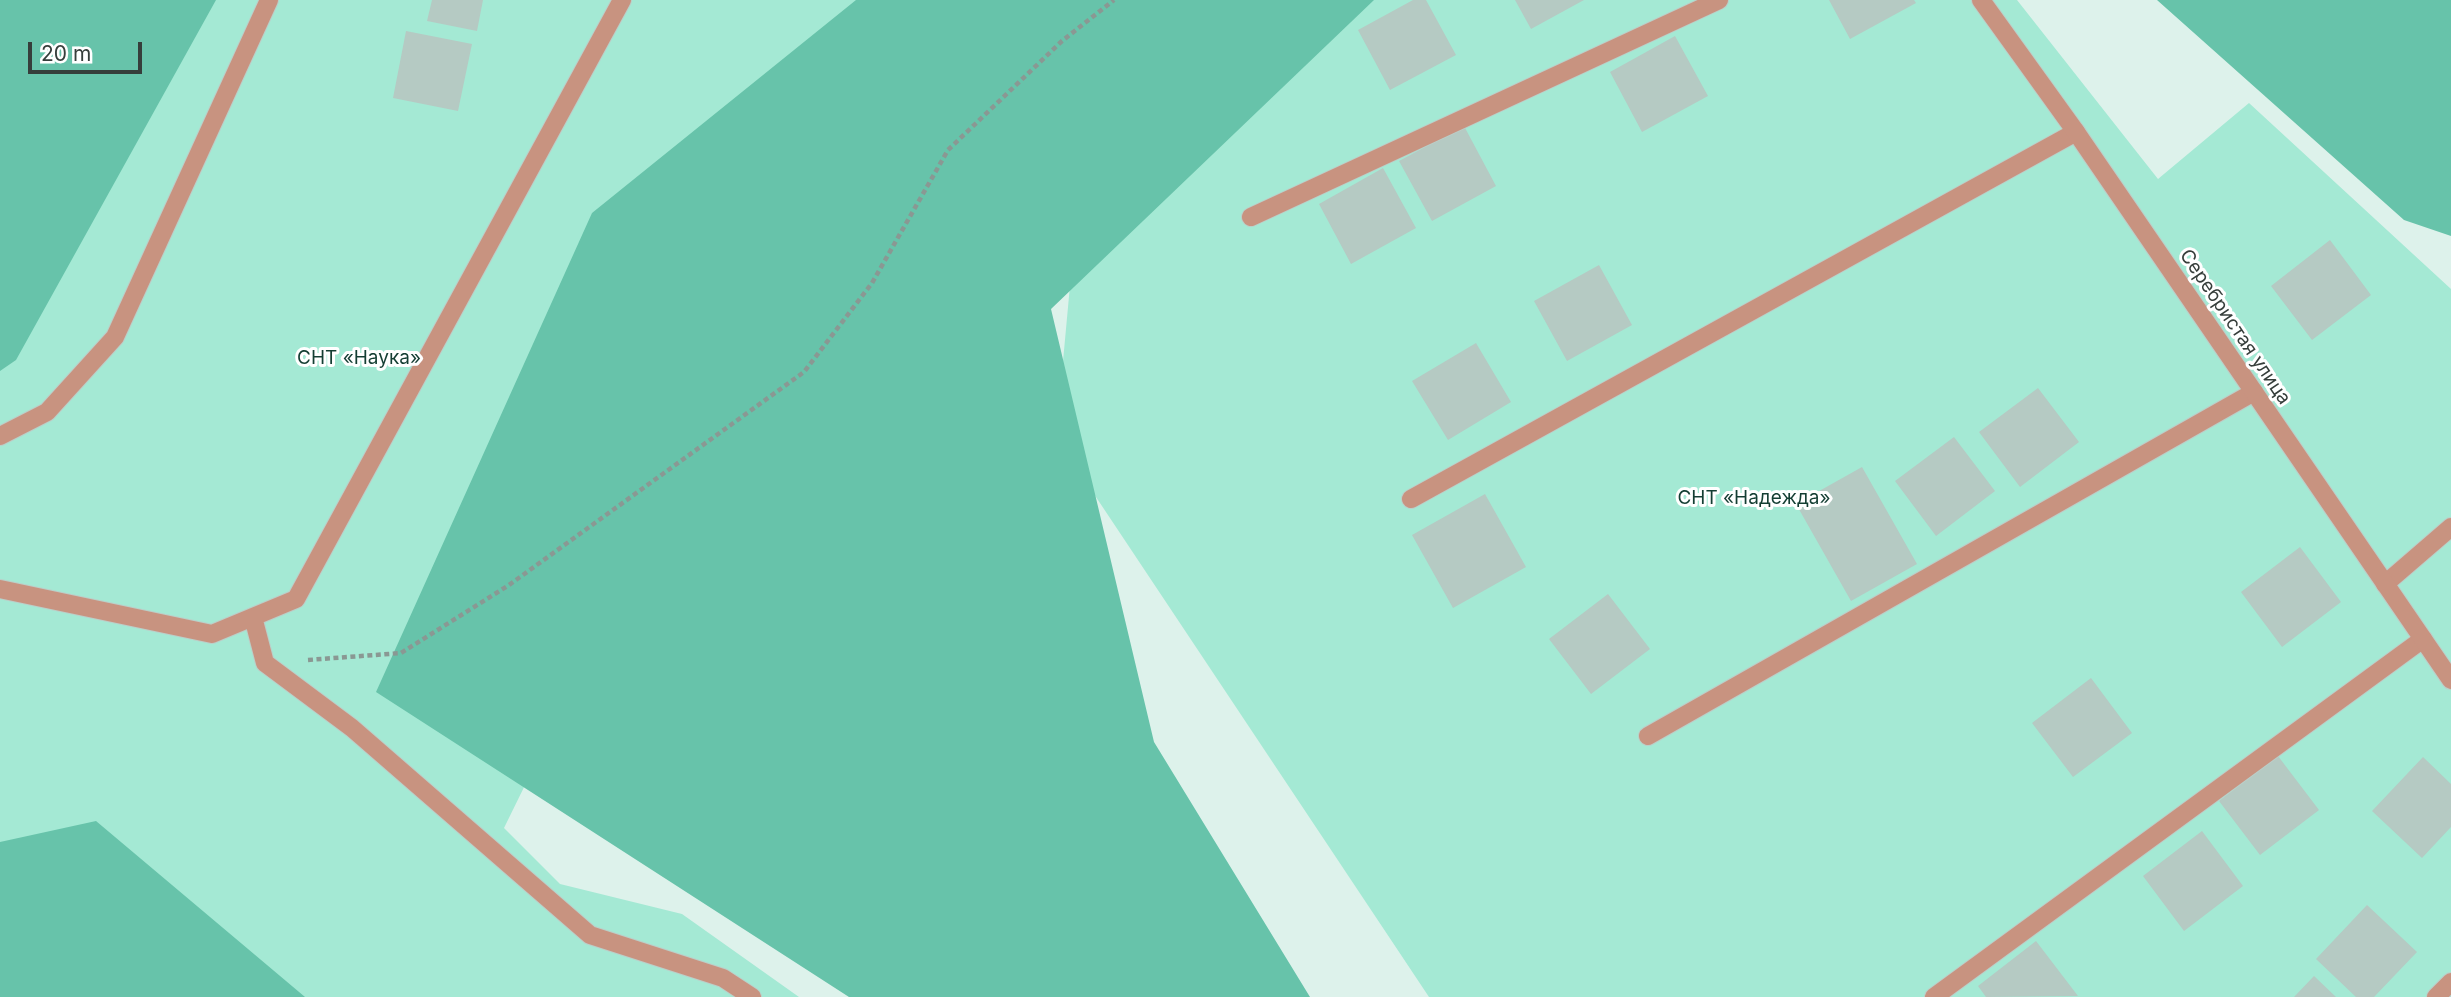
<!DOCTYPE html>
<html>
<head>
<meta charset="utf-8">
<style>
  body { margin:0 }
  #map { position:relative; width:2451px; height:997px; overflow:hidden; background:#ddf2eb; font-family:Inter,sans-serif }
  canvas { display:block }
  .scale { position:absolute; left:28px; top:42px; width:114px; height:32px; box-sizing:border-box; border:4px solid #363e3b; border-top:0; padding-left:9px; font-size:21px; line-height:24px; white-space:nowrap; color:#363e3b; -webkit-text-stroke:5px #fff; paint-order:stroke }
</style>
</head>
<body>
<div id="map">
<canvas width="2451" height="997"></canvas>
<div class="scale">20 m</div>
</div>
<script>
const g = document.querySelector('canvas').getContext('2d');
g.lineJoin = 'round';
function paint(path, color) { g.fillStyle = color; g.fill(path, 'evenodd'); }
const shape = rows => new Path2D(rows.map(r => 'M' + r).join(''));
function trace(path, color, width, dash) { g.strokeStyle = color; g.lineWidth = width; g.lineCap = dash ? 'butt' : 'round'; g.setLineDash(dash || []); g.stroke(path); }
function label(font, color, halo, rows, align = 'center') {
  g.font = font + ' Inter,sans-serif'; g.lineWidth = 6; g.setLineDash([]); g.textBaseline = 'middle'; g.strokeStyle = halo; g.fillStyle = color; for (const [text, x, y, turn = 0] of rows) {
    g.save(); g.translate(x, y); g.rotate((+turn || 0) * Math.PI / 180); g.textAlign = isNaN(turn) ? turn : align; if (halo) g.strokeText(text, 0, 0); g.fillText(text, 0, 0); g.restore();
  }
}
const green = shape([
  [64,0,1067,0,607,618,504,828,560,884,682,914,799,997,0,997,0,228],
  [1347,0,2017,0,2158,179,2249,103,2451,289,2451,997,1429,997,1056,437,1073,253]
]);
const forest = shape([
  [0,0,216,0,16,360,0,371],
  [856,0,1374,0,1051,309,1154,742,1310,997,849,997,376,692,592,213],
  [2157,0,2451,0,2451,236,2404,220],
  [96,821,305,997,0,997,0,842]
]);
const building = shape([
  [432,0,483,0,477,31,427,21],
  [1413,0,1426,0,1456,55,1390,90,1358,30],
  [1515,0,1584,0,1531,29],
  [1829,0,1914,0,1916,3,1850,39],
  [406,31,472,44,458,111,393,98],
  [1675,36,1708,96,1642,132,1610,72],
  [1464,126,1496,186,1432,221,1399,161],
  [1383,168,1416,228,1351,264,1319,204],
  [2330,240,2371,295,2312,340,2271,286],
  [1599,265,1632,325,1567,361,1534,301],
  [1476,343,1511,402,1448,440,1412,381],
  [2038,388,2079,442,2020,487,1979,432],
  [1954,437,1995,491,1936,536,1895,481],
  [1862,467,1917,564,1851,601,1796,504],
  [1485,494,1526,567,1453,608,1412,535],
  [2300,547,2341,602,2282,647,2241,592],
  [1608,594,1650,649,1591,694,1549,639],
  [2091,678,2132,733,2073,777,2032,723],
  [2278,756,2319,810,2260,855,2219,801],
  [2423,757,2451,784,2451,827,2422,858,2372,811],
  [2202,831,2243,886,2184,931,2143,876],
  [2367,905,2417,952,2374,997,2356,997,2316,959],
  [2036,941,2078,996,1986,997,1978,986],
  [2314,976,2336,997,2294,997]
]);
const path = shape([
  [308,660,401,653,509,585,804,372,872,283,948,150,1062,41,1114,0]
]);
const service = shape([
  [1251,217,1719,0],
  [0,436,47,412,115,337,269,0],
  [1411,499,2076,132],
  [2385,584,2451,527],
  [0,589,212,634,296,599,622,0],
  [253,617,265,663,352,728,590,935,723,978,752,997],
  [1648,736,2254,392],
  [1934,997,2423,639],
  [2436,997,2451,982]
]);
const minor = shape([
  [1981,0,2076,132,2451,680]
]);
const streetNames = [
  ["Серебристая улица",2235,327,56]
];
const parkNames = [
  ["СНТ «Наука»",359,358],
  ["СНТ «Надежда»",1754,498]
];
paint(green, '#a4e9d4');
paint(forest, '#67c3aa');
paint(building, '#b5cac3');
trace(service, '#bccec8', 20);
trace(minor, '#bccec8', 20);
trace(path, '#8a9893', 4.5, [5, 3.5]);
trace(service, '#c89380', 18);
trace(minor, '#c89380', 18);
label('19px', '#363e3b', '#fff', streetNames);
label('19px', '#143e33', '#fff', parkNames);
</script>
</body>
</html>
